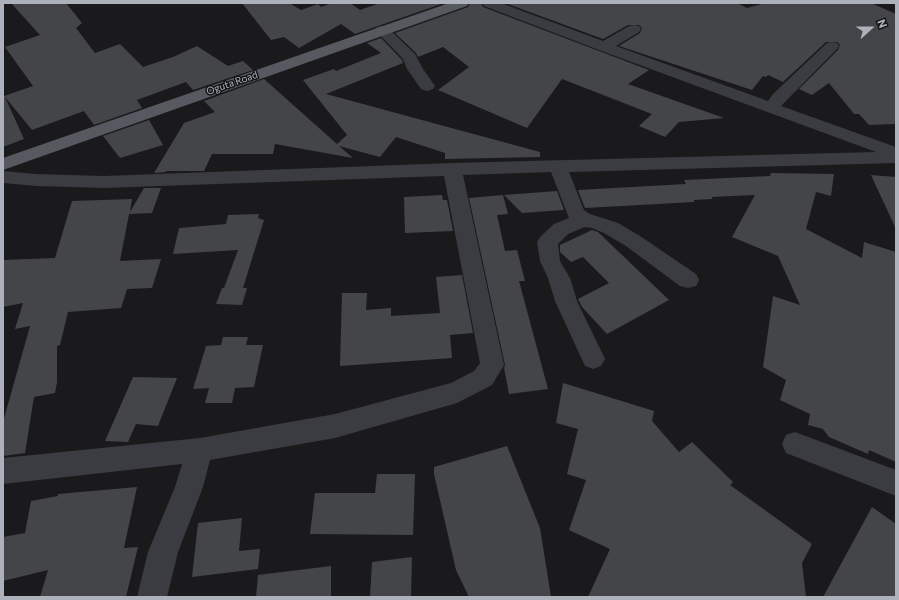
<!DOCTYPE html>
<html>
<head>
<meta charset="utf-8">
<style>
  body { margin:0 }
  #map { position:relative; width:899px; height:600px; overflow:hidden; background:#1a1a1c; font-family:Commissioner,sans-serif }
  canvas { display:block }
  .frame { position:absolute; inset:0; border:4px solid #adb1bb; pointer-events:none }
  .north { position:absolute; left:851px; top:8px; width:40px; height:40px; -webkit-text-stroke:3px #151517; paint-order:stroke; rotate:69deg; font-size:11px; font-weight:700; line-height:16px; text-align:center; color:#adb1bb }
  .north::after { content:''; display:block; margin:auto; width:14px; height:18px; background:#adb1bb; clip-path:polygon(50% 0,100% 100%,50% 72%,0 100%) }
</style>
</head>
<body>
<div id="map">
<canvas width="899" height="600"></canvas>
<div class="frame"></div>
<div class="north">N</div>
</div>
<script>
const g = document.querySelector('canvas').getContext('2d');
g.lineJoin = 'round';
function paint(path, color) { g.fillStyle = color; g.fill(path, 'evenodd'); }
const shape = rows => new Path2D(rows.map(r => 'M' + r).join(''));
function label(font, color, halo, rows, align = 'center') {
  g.font = font + ' Commissioner,sans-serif'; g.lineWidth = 3; g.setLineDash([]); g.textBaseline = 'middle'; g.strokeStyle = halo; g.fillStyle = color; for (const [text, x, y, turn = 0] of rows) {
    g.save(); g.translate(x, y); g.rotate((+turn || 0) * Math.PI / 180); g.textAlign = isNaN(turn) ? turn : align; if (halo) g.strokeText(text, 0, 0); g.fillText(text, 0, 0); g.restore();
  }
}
const building = shape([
  [11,3,66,3,82,23,76,28,95,53,120,44,143,67,173,57,197,46,228,66,243,61,253,70,193,90,186,82,137,100,142,108,94,125,84,111,32,130,5,97,24,139,3,147,3,93,4,96,33,86,5,47,40,35],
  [242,3,289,3,301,10,318,4,321,7,332,3,350,3,360,10,380,3,444,3,355,34,341,24,299,48,284,37,271,40],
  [470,3,481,3,483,7,649,70,628,84,724,118,679,122,665,137,639,126,652,114,562,79,527,128,438,90,469,67,443,47,418,57,416,53,395,33,468,7],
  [505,3,737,3,747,8,765,3,871,3,896,14,896,124,869,125,859,114,854,114,829,83,812,95,799,89,838,50,840,45,837,42,826,42,783,82,768,75,766,77,763,76,752,90,619,46,640,33,642,28,639,25,628,25,603,39],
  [381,38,402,60,403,63,326,94,540,152,540,157,445,159,445,153,396,137,380,157,339,146,353,158,275,144,273,154,212,154,204,171,166,171,166,172,154,173,184,123,215,112,204,101,264,79,337,144,347,135,303,80,334,69,336,71,381,53,367,43],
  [149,120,163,145,120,158,103,136],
  [771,173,834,174,831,196,816,192,806,229,862,258,864,242,896,252,896,462,869,450,868,454,829,437,823,429,808,425,810,414,780,400,786,380,763,367,773,296,800,305,778,256,732,237,755,195,712,197,712,199,694,200,694,202,585,208,578,190,686,184,684,180,770,176],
  [871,175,896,177,896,229,877,188],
  [144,188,161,188,152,213,129,214,120,261,161,259,152,288,127,289,121,308,68,312,60,345,57,346,57,382,55,393,34,397,25,453,3,456,3,422,30,326,15,329,23,303,3,307,3,260,55,258,72,201,132,199,130,212],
  [557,191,564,210,522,213,504,195],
  [442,195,443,200,447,200,453,231,405,233,404,197],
  [503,195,508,214,497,215,505,251,517,250,525,281,519,281,548,389,509,394,504,368,505,365,469,198],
  [259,214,258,218,264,220,243,288,247,288,242,305,216,304,222,288,224,288,238,250,173,254,179,228,226,224,228,215],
  [592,230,598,232,669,300,607,334,582,307,578,299,609,283,583,257,571,262,560,252,560,245],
  [462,275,473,333,450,335,452,358,340,366,342,293,367,293,366,310,391,308,391,316,440,313,436,277],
  [223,337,248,337,246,345,263,345,254,387,235,388,232,403,205,403,209,388,193,389,206,346,221,345],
  [133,377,177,378,158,426,136,424,128,442,105,441],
  [563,383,654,411,652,421,679,452,692,442,733,482,730,485,812,544,802,563,806,597,588,597,610,549,569,530,586,480,567,474,578,429,556,423],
  [507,446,540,528,551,597,469,597,456,570,434,474,434,467],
  [377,474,415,474,413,535,310,534,315,493,375,493],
  [137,487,124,548,138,547,126,597,40,597,48,570,3,581,3,537,25,533,31,501,58,496,58,494],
  [872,507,896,524,896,597,823,597],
  [242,518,239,551,260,549,258,569,192,577,198,523],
  [412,557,411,597,370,597,372,562],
  [331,566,331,597,256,597,258,575]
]);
const minor = shape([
  [482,3,501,3,603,41,629,26,634,25,639,26,641,29,639,32,616,46,768,101,773,94,827,43,832,42,837,43,839,46,837,49,781,106,896,147,896,163,569,172,584,210,590,214,618,223,640,236,696,274,699,280,696,286,688,288,680,286,626,246,604,233,592,228,585,227,568,234,558,244,560,261,570,278,577,301,605,359,601,366,593,369,585,366,555,301,548,278,540,261,537,242,540,237,554,224,569,218,551,172,463,175,504,365,492,385,457,403,335,438,210,460,203,487,178,552,167,597,137,597,148,552,175,487,182,464,3,484,3,458,200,438,335,414,451,383,474,371,480,363,444,176,104,188,36,186,3,183,3,171,36,174,104,176,452,163,876,152,599,50,484,6,482,3],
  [382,26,387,27,415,54,423,69,435,86,433,89,427,91,421,89,407,69,403,59,375,30,377,27,382,26],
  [795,432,896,470,896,496,786,453,782,444,786,435,795,432]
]);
const major = shape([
  [449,3,469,3,467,6,3,170,3,158,449,3]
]);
const farStreetnames = [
  ["Oguta Road",232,83,-19]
];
paint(building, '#444549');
paint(minor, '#3b3c41');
paint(major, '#575960');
label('10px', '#adb1bb', '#151517', farStreetnames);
</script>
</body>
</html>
